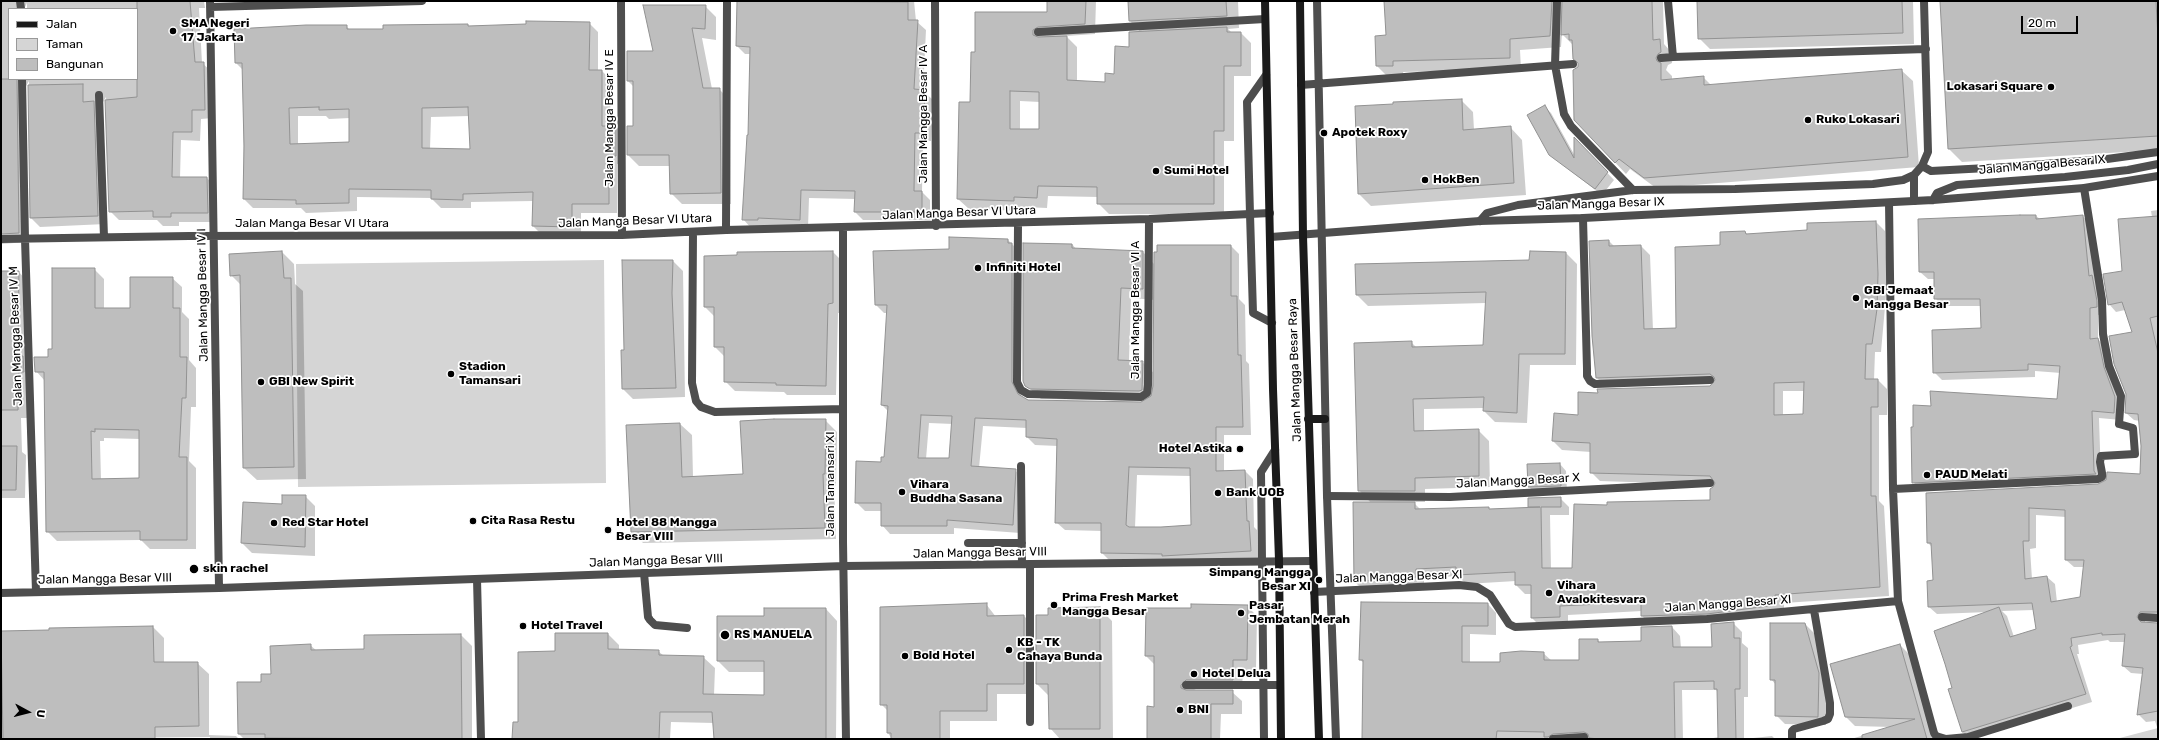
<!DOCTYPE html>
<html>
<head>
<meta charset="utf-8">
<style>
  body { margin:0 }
  #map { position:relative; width:2159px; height:740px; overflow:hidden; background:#fff; font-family:Rubik,sans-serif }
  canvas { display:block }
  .frame { position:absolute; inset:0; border:2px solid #000; pointer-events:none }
  .legend { position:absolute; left:8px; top:8px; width:130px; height:72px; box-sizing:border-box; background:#fff; border:1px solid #999; margin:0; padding:5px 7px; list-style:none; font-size:12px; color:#000 }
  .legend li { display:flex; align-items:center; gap:8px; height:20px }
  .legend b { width:20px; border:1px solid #999 }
  .north { position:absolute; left:8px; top:692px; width:40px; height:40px; -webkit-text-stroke:3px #fff; paint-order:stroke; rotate:97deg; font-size:11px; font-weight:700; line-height:16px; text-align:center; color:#000 }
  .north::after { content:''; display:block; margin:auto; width:14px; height:18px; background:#000; clip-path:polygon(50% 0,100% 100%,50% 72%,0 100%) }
  .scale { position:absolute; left:2021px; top:16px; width:57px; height:18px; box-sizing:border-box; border:2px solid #000; border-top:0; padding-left:5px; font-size:12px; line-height:14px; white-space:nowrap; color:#000; -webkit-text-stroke:3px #fff; paint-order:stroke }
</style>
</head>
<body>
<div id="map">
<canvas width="2159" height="740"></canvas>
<div class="frame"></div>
<ul class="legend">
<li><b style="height:5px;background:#1b1b1b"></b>Jalan</li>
<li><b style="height:11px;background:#d5d5d5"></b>Taman</li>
<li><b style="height:11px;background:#bebebe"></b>Bangunan</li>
</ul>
<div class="north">U</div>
<div class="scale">20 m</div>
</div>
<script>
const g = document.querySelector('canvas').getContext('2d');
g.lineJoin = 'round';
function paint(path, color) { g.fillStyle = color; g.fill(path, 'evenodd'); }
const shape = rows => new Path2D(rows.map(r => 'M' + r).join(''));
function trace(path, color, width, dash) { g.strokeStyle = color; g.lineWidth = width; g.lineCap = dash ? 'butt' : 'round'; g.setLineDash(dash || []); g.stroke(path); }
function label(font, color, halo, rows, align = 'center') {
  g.font = font + ' Rubik,sans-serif'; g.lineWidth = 3.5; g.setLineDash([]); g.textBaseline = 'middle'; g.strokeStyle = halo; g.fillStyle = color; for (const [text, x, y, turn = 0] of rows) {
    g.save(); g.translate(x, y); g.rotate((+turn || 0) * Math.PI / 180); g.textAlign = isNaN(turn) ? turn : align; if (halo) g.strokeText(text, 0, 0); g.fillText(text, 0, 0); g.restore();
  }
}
const green = shape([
  [604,260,606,483,298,487,296,264],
  [2158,728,2158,739,2116,739]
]);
const shadow = shape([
  [1,1,204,1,205,8,199,8,202,63,212,72,213,118,201,119,200,141,181,140,180,178,207,178,216,187,216,222,179,222,179,226,163,226,157,220,119,220,110,211,106,97,102,104,106,224,40,227,31,218,29,81,25,88,28,242,1,244],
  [27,3,27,9,137,9,137,79,9,79,9,9,24,9],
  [738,1,914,1,916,21,926,30,923,91,932,99,931,141,923,141,922,192,930,200,930,220,863,220,855,212,856,199,809,198,808,228,751,228,743,219,749,136,750,54,745,54,737,46],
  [1048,1,1096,1,1095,34,1066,36,1077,47,1077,82,1106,83,1115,75,1141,33,1130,21,1129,1,1238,1,1239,28,1228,29,1232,33,1241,33,1251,43,1251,76,1234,76,1234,141,1224,141,1224,214,1109,214,1098,203,1098,197,1048,196,1047,208,1024,207,1024,211,969,209,958,199,976,53,1048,13],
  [1020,101,1040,102,1040,130,1020,130],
  [1385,1,1663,1,1664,44,1671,52,1672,63,1668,65,1666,70,1672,76,1672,80,1703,77,1711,85,1901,70,1913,81,1919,167,1656,188,1630,169,1626,174,1575,120,1579,64,1573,45,1562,34,1561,47,1520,50,1521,69,1403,72,1404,77,1388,77,1377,66,1387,36],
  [1698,1,1913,1,1914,44,1710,49,1699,38],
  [1941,1,2158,1,2158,150,1962,162,1949,149],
  [705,6,716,17,716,40,702,38,712,89,719,89,730,100,731,204,682,204,671,193,671,166,639,166,628,155,634,127,634,87,628,81,654,52],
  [589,23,598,32,598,71,602,71,611,80,610,127,616,127,625,136,625,164,617,164,617,213,581,213,581,235,542,235,533,226,534,201,471,202,471,208,441,208,431,198,357,197,357,211,306,213,301,208,253,208,244,199,243,70,236,63,346,26,350,30,384,30,384,26,468,25,470,27],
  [298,116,326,116,329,119,350,118,350,143,298,144],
  [470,116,471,150,430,149,431,117],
  [1461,100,1473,112,1474,130,1510,127,1522,140,1526,195,1371,206,1359,194],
  [1544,106,1551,113,1575,156,1575,139,1614,180,1602,195,1550,155],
  [2158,210,2158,619,2145,621,2145,624,2158,624,2158,730,2155,721,2146,722,2138,714,2143,674,2131,673,2123,666,2125,642,2110,642,2108,640,2078,645,2079,654,2077,654,2092,702,1970,739,1962,732,1953,688,1988,612,1937,614,1929,607,1934,581,1932,547,1928,543,1927,494,2099,485,2140,476,2142,446,2140,421,2134,420,2126,413,2133,333,2125,310,2116,312,2109,304,2152,217,2151,211],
  [2036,515,2066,517,2066,560,2074,567,2084,567,2081,598,2057,602,2055,584,2047,577,2032,579,2030,549,2036,548],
  [2034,610,2037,630,2014,637,2007,616,2002,611],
  [2036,216,2040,219,2082,216,2090,223,2104,314,2098,315,2098,339,2105,347,2123,405,2121,420,2099,418,2101,479,1921,490,1913,482,1932,407,2058,400,2061,373,2035,371,2035,377,1942,380,1934,372,1982,328,1981,306,1943,306,1935,298,1935,279,1928,279,1920,272],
  [1876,222,1885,231,1887,284,1881,352,1875,352,1874,380,1878,380,1887,389,1887,415,1879,415,1879,501,1884,506,1889,596,1784,603,1784,614,1651,625,1642,616,1642,611,1568,615,1568,626,1541,627,1532,618,1532,594,1525,594,1516,585,1516,581,1466,584,1458,576,1424,578,1424,586,1364,591,1355,582,1371,503,1359,490,1411,342,1417,348,1484,346,1486,303,1368,306,1357,295,1566,253,1577,264,1576,365,1530,365,1527,423,1495,422,1484,411,1484,408,1424,409,1424,432,1478,430,1489,441,1490,487,1425,489,1425,502,1413,502,1421,510,1488,508,1490,510,1531,508,1529,506,1560,498,1569,507,1569,515,1550,515,1551,569,1573,569,1608,506,1711,501,1716,485,1600,481,1591,472,1591,452,1562,450,1553,441,1599,394,1711,386,1714,383,1606,387,1597,378,1609,241,1615,247,1641,246,1650,255,1653,330,1677,329,1721,246,1745,232,1748,235,1808,231],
  [1783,391,1805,391,1804,415,1783,416],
  [1008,240,1020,252,1019,391,1022,397,1028,400,1141,404,1145,401,1041,399,1026,385,1072,244,1076,249,1143,252,1155,265,1231,246,1239,254,1239,299,1245,305,1246,361,1249,364,1251,435,1224,435,1224,471,1245,471,1253,479,1254,527,1257,530,1258,559,1110,561,1102,553,1102,531,1065,530,1056,522,1058,446,1035,445,1027,437,1027,428,983,426,979,468,1015,470,1023,479,1020,533,954,528,954,534,890,534,882,525,882,511,865,511,856,502,885,458,889,412,882,405,888,313,884,313,876,305,950,250],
  [1131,298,1155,300,1155,374,1142,362,1129,361],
  [929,423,953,424,950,459,926,459],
  [1137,475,1191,476,1192,526,1135,528],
  [282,252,294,264,295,284,303,291,306,479,257,480,244,468,241,285,231,275],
  [833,252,843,262,843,313,838,313,836,395,787,395,784,392,735,391,725,381,725,357,715,347,715,317,705,307],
  [673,261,683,271,685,397,633,399,623,389,625,351],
  [94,269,104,279,104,309,131,309,172,278,182,287,182,312,189,319,189,360,196,368,196,407,191,407,189,461,196,468,196,549,150,549,141,540,57,541,47,531,45,381,36,371,49,358],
  [104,438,140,439,140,479,101,480,100,441,104,441],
  [1,272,19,272,27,281,27,418,21,418,22,452,26,455,25,498,1,498],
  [825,420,837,432,836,486,834,486,836,539,643,543,632,531,680,424,692,435,693,477,744,475],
  [1560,464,1566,471,1567,492,1535,493,1529,487],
  [305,496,315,506,315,556,252,553,242,543,283,505],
  [1362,603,1488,604,1496,613,1496,635,1470,634,1470,663,1501,664,1543,653,1552,661,1580,661,1598,640,1600,643,1642,642,1672,627,1680,636,1681,648,1713,648,1733,623,1742,632,1742,643,1748,648,1748,697,1744,697,1744,739,1708,739,1719,737,1718,692,1716,690,1682,690,1683,739,1363,739,1364,663,1360,660],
  [986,604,996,617,1024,616,1034,626,1034,694,997,694,997,721,950,721,950,739,892,739,888,733,888,711,881,704],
  [1247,606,1257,616,1256,670,1243,670,1242,689,1196,689,1192,691,1232,692,1242,701,1242,714,1221,714,1220,739,1148,739,1155,708,1155,665,1146,656,1192,609],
  [1099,608,1112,621,1113,739,1060,739,1050,728,1049,696,1036,683,1049,616],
  [826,609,837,621,836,739,715,739,714,723,671,722,670,739,513,739,519,723,556,652,608,634,619,645,619,650,658,651,664,656,703,657,715,668,714,695,765,696,765,672,729,672,718,661,765,617],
  [1805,624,1814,633,1828,682,1826,725,1785,724,1776,715,1776,685,1771,679],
  [153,627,164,638,164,663,197,663,209,674,209,735,236,736,239,739,210,739,210,737,1,739,1,632],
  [461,635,472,646,472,739,244,739,239,734,262,683,310,645,317,651,365,650],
  [1900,645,1909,654,1933,739,1851,739,1891,727,1855,726,1846,717],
  [1772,736,1775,739,1744,739]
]);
const building = shape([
  [137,1,190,1,195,62,204,62,205,110,192,110,192,132,173,132,172,177,207,177,208,213,171,213,171,217,153,217,153,211,109,212,105,100,137,97,137,1],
  [737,1,908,2,908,20,918,20,914,89,925,90,923,133,915,133,914,191,922,191,922,212,854,212,855,191,801,190,800,220,758,218,758,220,742,220,747,135,748,135,750,47,736,46,737,1],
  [1047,1,1086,1,1085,24,1038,27,1033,30,1033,35,1038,37,1067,36,1067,80,1105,82,1105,73,1114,74,1115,46,1129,47,1129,32,1227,27,1227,32,1241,32,1241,66,1224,66,1224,131,1214,131,1214,204,1097,204,1097,187,1038,186,1037,198,1014,197,1014,201,957,199,959,102,970,102,971,52,975,52,975,12,1047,12,1047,1],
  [1010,91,1039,92,1039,129,1010,129,1010,91],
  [1128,1,1226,1,1227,16,1129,21,1128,1],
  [1384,1,1552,1,1550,36,1510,39,1510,58,1393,61,1393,66,1376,66,1375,36,1386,35,1384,1],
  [1562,1,1652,1,1653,40,1660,39,1661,52,1658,54,1656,58,1657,61,1661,63,1661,80,1704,76,1704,85,1902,69,1908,157,1644,178,1619,159,1615,163,1574,120,1573,70,1578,67,1578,63,1573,59,1572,40,1569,40,1569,34,1561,35,1562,1],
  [1697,1,1902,1,1903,33,1698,39,1697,1],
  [1940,1,2156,1,2158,38,2158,136,1948,149,1940,1],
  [643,5,706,5,705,29,692,28,703,88,720,88,721,193,670,194,669,155,627,155,627,126,633,126,633,81,627,81,627,51,653,51,643,5],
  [526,21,590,22,589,70,602,70,602,126,616,126,616,156,609,156,609,204,572,204,572,227,532,226,533,192,463,194,463,200,431,199,431,190,349,189,349,203,296,204,296,200,243,199,244,146,242,63,235,63,234,29,306,25,347,25,347,29,383,29,383,25,468,24,468,26,526,24,526,21],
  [319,107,319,110,349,109,349,142,290,144,289,108,319,107],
  [468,107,470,149,422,148,422,108,468,107],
  [1,79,17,79,19,233,1,234,1,79],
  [83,84,83,102,94,101,98,216,30,218,28,85,83,84],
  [1462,99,1463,130,1511,126,1514,183,1358,194,1355,106,1393,104,1393,102,1462,99],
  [1545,105,1574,158,1574,137,1608,172,1595,189,1549,155,1527,115,1545,105],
  [2020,215,2036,215,2036,219,2083,215,2089,276,2092,275,2097,301,2097,307,2090,308,2090,339,2098,338,2104,367,2115,397,2114,413,2092,411,2094,471,2096,474,1912,483,1911,427,1913,427,1913,405,1931,406,1930,391,2057,399,2060,366,2028,364,2028,370,1933,373,1932,330,1981,328,1980,299,1934,299,1934,272,1919,272,1918,219,2020,215],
  [2158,216,2158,316,2150,318,2158,353,2158,612,2140,612,2137,617,2141,622,2158,623,2158,711,2137,715,2143,668,2122,666,2125,634,2102,635,2102,633,2071,638,2072,646,2070,647,2086,694,1962,732,1948,689,1952,688,1945,664,1934,631,1999,607,2010,637,2036,629,2032,603,1928,607,1927,581,1933,580,1931,543,1927,543,1926,493,2098,484,2106,480,2107,472,2140,474,2141,446,2138,414,2125,413,2126,394,2114,364,2109,336,2132,332,2122,302,2108,305,2103,274,2122,271,2118,219,2158,216],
  [2029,508,2065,510,2065,560,2084,560,2080,597,2051,602,2047,576,2025,579,2023,541,2029,541,2029,508],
  [1876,221,1878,274,1877,309,1872,344,1866,344,1865,379,1878,379,1878,407,1871,407,1871,496,1876,496,1880,587,1775,595,1776,605,1707,614,1641,616,1641,602,1560,606,1560,617,1531,618,1531,585,1515,585,1515,572,1456,575,1456,567,1416,569,1416,577,1354,582,1353,502,1415,502,1415,509,1489,507,1489,509,1540,507,1528,507,1528,498,1561,497,1561,507,1541,507,1542,568,1572,568,1574,504,1607,505,1607,502,1710,500,1710,489,1713,487,1715,483,1710,476,1590,473,1590,443,1552,441,1554,413,1578,415,1578,392,1598,393,1597,389,1710,386,1715,380,1714,377,1710,374,1596,378,1592,336,1589,241,1609,240,1609,246,1641,245,1644,329,1676,328,1675,247,1720,245,1720,232,1745,231,1746,234,1807,230,1807,223,1876,221],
  [1804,382,1803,414,1774,415,1774,383,1804,382],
  [949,237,1008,239,1008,243,1012,243,1012,382,1018,394,1028,400,1141,402,1151,396,1153,386,1154,252,1157,252,1157,245,1231,245,1231,296,1237,296,1238,355,1241,355,1243,427,1216,427,1216,471,1245,470,1247,521,1249,521,1251,551,1162,556,1162,554,1101,553,1101,523,1055,523,1057,439,1026,437,1026,420,975,418,971,466,1016,469,1013,525,947,520,947,526,881,526,881,503,855,503,856,461,881,462,881,457,884,457,888,406,881,405,887,305,875,305,873,251,949,249,949,237],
  [921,415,952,416,949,458,918,458,921,415],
  [1129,467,1190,468,1191,525,1161,527,1129,527,1126,525,1129,467],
  [1023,243,1072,244,1072,248,1143,251,1143,289,1121,288,1118,360,1143,361,1142,390,1139,391,1030,389,1025,386,1023,381,1023,243],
  [282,251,284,278,291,278,294,467,243,468,240,275,230,276,229,254,282,251],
  [833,251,833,303,828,304,826,386,776,385,776,383,724,382,724,347,714,347,714,307,704,307,704,256,737,255,737,252,833,251],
  [1530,251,1566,252,1565,354,1519,354,1517,413,1483,411,1484,397,1413,399,1414,431,1479,429,1479,476,1415,478,1415,491,1358,491,1354,343,1412,341,1412,347,1483,345,1486,292,1356,295,1355,264,1529,260,1530,251],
  [622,260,673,260,672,293,676,388,622,389,621,350,624,350,622,260],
  [52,268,95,268,95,308,130,308,130,277,173,277,173,308,180,308,180,357,187,357,186,398,182,398,179,457,187,457,187,540,140,540,140,531,46,532,44,372,35,372,34,357,48,357,48,349,52,349,52,268],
  [95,429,139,430,139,478,92,479,91,431,95,432,95,429],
  [1,271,19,271,18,356,23,356,24,372,19,372,18,410,1,410,1,271],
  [774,419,826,419,825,474,823,474,825,528,631,532,626,425,680,423,682,477,743,474,740,421,774,419],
  [1,446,17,446,16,490,1,490,1,446],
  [1560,463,1561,486,1528,487,1527,464,1560,463],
  [282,495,306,495,305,547,241,543,243,502,282,504,282,495],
  [1361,602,1488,603,1488,626,1462,626,1462,662,1500,662,1500,653,1521,651,1544,652,1544,660,1579,660,1579,639,1598,639,1598,642,1641,641,1641,627,1672,626,1673,647,1712,647,1711,624,1734,622,1734,638,1740,638,1740,689,1735,689,1736,739,1718,739,1717,689,1714,689,1714,681,1674,682,1675,739,1599,739,1589,738,1588,734,1584,732,1553,734,1548,737,1544,737,1544,732,1497,731,1496,739,1362,739,1363,660,1359,660,1361,602],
  [987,603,987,616,1024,615,1024,684,987,684,987,711,940,711,940,739,891,739,891,733,887,733,887,705,880,705,880,607,987,603],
  [1191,604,1248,605,1247,660,1233,660,1233,680,1186,680,1181,685,1181,688,1186,690,1233,690,1233,704,1211,704,1211,739,1147,739,1147,706,1154,707,1154,656,1145,656,1146,608,1191,608,1191,604],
  [1100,607,1100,729,1049,729,1048,684,1036,684,1036,615,1048,615,1048,608,1100,607],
  [764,608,826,608,826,739,714,739,712,712,660,712,659,739,512,739,513,722,518,722,518,652,555,651,555,633,608,633,608,649,659,650,659,655,704,656,703,694,764,695,764,661,717,661,717,616,764,616,764,608],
  [1770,623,1805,623,1819,673,1818,717,1775,716,1775,680,1770,680,1770,623],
  [153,626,154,662,198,662,199,726,155,727,155,739,3,739,1,631,49,630,49,628,153,626],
  [461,634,462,739,265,738,265,734,238,734,237,682,261,682,261,674,271,674,270,646,311,644,311,650,364,649,364,635,461,634],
  [1900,644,1927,739,1862,739,1862,735,1915,719,1845,717,1830,664,1900,644]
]);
const service = shape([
  [1317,1,1327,496,1336,739],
  [1557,1,1555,65,1564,114,1571,126,1633,190],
  [1668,1,1673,57,1926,49],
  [1038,32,1265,19],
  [1661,58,1673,57],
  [1266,75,1247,102,1250,214,1253,313,1272,323],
  [1301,85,1573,64],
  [1922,166,1931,171,2006,167,2107,159,2158,152],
  [1914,201,1914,175],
  [1480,221,1487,213,1518,205,1633,190,1735,189,1873,184,1903,180,1914,175,1922,166,1928,152,1924,1],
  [1021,466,1022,564],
  [968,543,1022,543],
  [644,573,648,617,650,620,655,625,687,628],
  [477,579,481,739],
  [1186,685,1280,685],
  [1264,739,1261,472,1275,450]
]);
const minor = shape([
  [20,1,21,9],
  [210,1,219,588],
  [621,1,622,235],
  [935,1,936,226],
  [210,7,422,1],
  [22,79,25,239,36,592],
  [99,95,104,237],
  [1889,203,1893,489,1898,601,1934,733,1936,736,1946,739,1968,737,2068,706],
  [1583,218,1587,369,1587,376,1590,381,1595,384,1710,380],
  [1018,224,1017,382,1021,390,1028,394,1141,397,1147,393,1148,385,1149,219],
  [843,228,843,542,846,739],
  [726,230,727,1],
  [693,232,692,383,696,401,701,407,715,412,843,409],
  [1,239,189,236,622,235,726,230,1149,219,1270,213],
  [1893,489,2098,479,2102,477,2102,473,2100,462,2101,456,2135,454,2133,428,2119,424,2121,396,2109,366,2103,334,2102,300,2084,188],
  [1327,496,1450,497,1710,483],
  [1030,564,1030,722],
  [1314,592,1459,585,1477,587,1490,595,1509,624,1515,627,1707,619,1898,601],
  [1,593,219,588,844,566,1313,561],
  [2142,617,2158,618],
  [1553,739,1584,737],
  [1792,739,1792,731,1794,729,1823,721,1828,719,1830,714,1830,703,1814,610]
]);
const tertiary = shape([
  [1933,200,1937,193,1957,185,2065,177,2128,170,2158,164],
  [1271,237,1480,221,1583,218,1933,200,2084,188,2158,176]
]);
const secondary = shape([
  [1265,1,1273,389,1279,560,1281,739],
  [1300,1,1303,236,1319,739],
  [1308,419,1325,419]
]);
const markers = [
  [173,31,4,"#000"],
  [2051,87,4,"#000"],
  [1808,120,4,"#000"],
  [1324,133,4,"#000"],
  [1156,171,4,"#000"],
  [1425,180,4,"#000"],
  [978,268,4,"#000"],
  [1856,298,4,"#000"],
  [451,374,4,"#000"],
  [261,382,4,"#000"],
  [1240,449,4,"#000"],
  [1927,475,4,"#000"],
  [902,492,4,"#000"],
  [1218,493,4,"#000"],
  [473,521,4,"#000"],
  [274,523,4,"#000"],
  [608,530,4,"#000"],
  [194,569,5,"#000"],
  [1319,580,4,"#000"],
  [1549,593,4,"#000"],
  [1054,605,4,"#000"],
  [1241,613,4,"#000"],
  [523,626,4,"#000"],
  [725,635,5,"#000"],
  [1009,650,4,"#000"],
  [905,656,4,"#000"],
  [1194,674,4,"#000"],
  [1180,710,4,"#000"]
];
const poiNames = [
  ["SMA Negeri",181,24],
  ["17 Jakarta",181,38],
  ["Lokasari Square",2043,87,"right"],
  ["Ruko Lokasari",1816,120],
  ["Apotek Roxy",1332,133],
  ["Sumi Hotel",1164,171],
  ["HokBen",1433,180],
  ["Infiniti Hotel",986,268],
  ["GBI Jemaat",1864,291],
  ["Mangga Besar",1864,305],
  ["Stadion",459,367],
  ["Tamansari",459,381],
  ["GBI New Spirit",269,382],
  ["Hotel Astika",1232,449,"right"],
  ["PAUD Melati",1935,475],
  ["Vihara",910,485],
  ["Buddha Sasana",910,499],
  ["Bank UOB",1226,493],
  ["Cita Rasa Restu",481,521],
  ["Red Star Hotel",282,523],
  ["Hotel 88 Mangga",616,523],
  ["Besar VIII",616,537],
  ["skin rachel",203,569],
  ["Simpang Mangga",1311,573,"right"],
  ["Besar XI",1311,587,"right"],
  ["Vihara",1557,586],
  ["Avalokitesvara",1557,600],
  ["Prima Fresh Market",1062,598],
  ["Mangga Besar",1062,612],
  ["Pasar",1249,606],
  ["Jembatan Merah",1249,620],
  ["Hotel Travel",531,626],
  ["RS MANUELA",734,635],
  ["KB - TK",1017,643],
  ["Cahaya Bunda",1017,657],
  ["Bold Hotel",913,656],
  ["Hotel Delua",1202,674],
  ["BNI",1188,710]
];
const streetNames = [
  ["Jalan Mangga Besar IV A",924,114,-90],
  ["Jalan Mangga Besar IV E",610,118,-90],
  ["Jalan Mangga Besar IX",2042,165,-5],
  ["Jalan Mangga Besar IX",1601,204,-2],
  ["Jalan Manga Besar VI Utara",959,213,-2],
  ["Jalan Manga Besar VI Utara",635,221,-2],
  ["Jalan Manga Besar VI Utara",312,224],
  ["Jalan Mangga Besar IV I",203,295,-91],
  ["Jalan Mangga Besar VI A",1136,310,-90],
  ["Jalan Mangga Besar IV M",16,336,-92],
  ["Jalan Mangga Besar Raya",1295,370,-92],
  ["Jalan Mangga Besar X",1518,481,-3],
  ["Jalan Tamansari XI",831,484,-90],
  ["Jalan Mangga Besar VIII",980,553,-1],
  ["Jalan Mangga Besar VIII",656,561,-2],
  ["Jalan Mangga Besar XI",1399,577,-2],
  ["Jalan Mangga Besar VIII",105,579,-1],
  ["Jalan Mangga Besar XI",1728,604,-4]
];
paint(green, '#d5d5d5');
paint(shadow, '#0003');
paint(building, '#bebebe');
trace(building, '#929292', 1);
trace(service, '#4e4e4e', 8);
trace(minor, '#4e4e4e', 8);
trace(tertiary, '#4e4e4e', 8);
trace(secondary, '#1b1b1b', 8);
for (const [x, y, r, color] of markers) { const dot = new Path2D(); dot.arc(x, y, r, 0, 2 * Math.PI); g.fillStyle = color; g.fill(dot); trace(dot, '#fff', 1.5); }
label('bold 12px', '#000', '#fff', poiNames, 'left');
label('12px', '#000', '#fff', streetNames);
</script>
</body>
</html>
